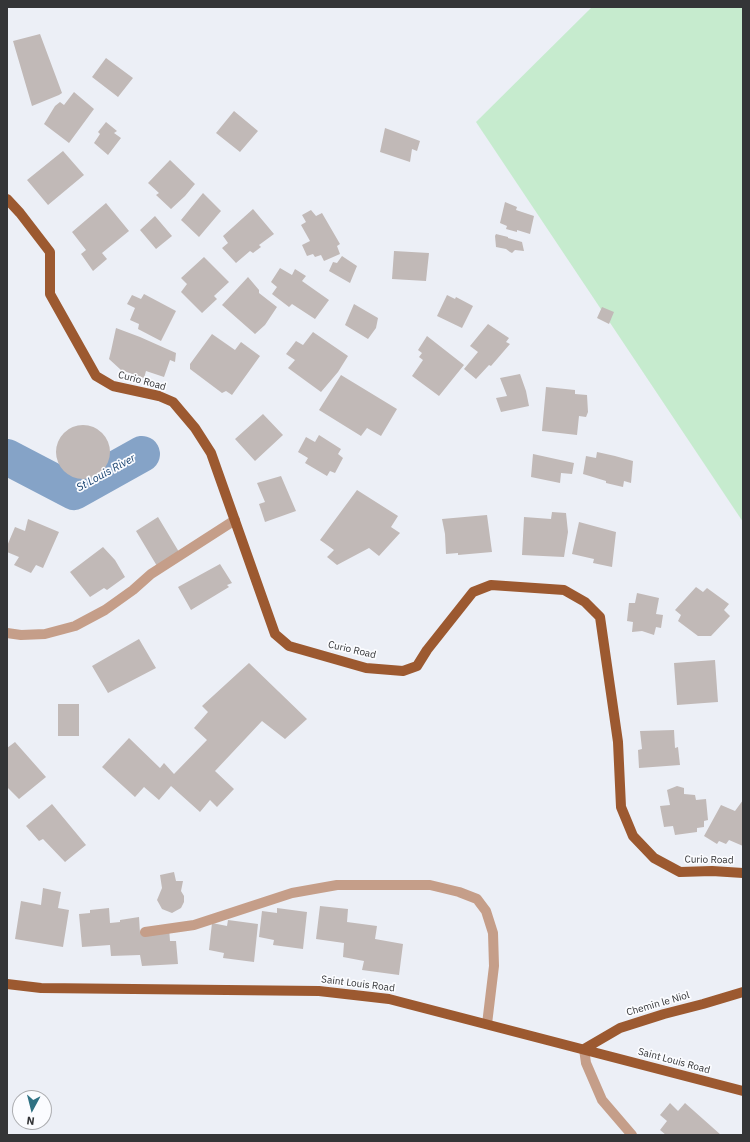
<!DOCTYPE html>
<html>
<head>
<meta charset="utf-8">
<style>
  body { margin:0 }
  #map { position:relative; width:750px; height:1142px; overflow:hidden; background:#eceff6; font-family:"IBM Plex Sans",sans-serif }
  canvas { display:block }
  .frame { position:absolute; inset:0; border:8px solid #343537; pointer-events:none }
  .north { position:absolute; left:12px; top:1090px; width:40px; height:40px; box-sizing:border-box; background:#fbfcff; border:1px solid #abacaf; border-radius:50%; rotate:187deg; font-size:11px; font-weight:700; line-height:16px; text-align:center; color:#343537 }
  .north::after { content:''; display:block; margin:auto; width:14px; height:18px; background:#2f7183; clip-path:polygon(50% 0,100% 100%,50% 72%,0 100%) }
</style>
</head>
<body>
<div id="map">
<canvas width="750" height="1142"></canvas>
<div class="frame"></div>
<div class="north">N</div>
</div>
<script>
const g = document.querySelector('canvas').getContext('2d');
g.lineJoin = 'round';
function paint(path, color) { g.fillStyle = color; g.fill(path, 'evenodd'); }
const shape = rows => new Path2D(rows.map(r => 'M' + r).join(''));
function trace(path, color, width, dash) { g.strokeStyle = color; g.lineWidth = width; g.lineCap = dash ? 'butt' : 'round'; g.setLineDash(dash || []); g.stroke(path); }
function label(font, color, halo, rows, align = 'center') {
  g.font = font + ' "IBM Plex Sans",sans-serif'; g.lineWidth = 3.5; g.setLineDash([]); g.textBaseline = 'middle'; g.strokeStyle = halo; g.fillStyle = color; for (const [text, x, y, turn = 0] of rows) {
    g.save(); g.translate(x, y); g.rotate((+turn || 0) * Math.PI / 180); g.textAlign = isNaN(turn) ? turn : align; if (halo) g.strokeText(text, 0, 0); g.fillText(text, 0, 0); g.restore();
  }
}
const green = shape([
  [592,7,743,7,743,522,476,122]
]);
const river = shape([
  [7,457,74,492,142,454]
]);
const building = shape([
  [40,34,62,93,59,95,32,106,13,41],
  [106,58,133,78,118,97,92,77],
  [74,92,94,109,69,143,44,124,55,106,60,102,64,105],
  [234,111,258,131,240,152,216,133],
  [106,122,117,131,114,133,121,138,108,155,94,143,100,134,98,132],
  [385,128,420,141,417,151,412,149,410,162,380,152],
  [63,151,84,175,48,205,27,180],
  [170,160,195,184,185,196,171,209,156,195,159,193,148,183],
  [203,193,221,211,199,237,181,220],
  [505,202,517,207,516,210,534,216,530,234,517,230,517,232,506,229,507,226,500,223],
  [106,203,129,231,102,253,107,259,93,271,81,254,86,250,72,232],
  [253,209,274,234,259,245,261,247,253,253,250,251,236,263,222,248,228,243,223,236],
  [311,210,316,216,322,213,340,244,337,246,340,254,324,261,321,255,315,257,313,254,307,256,302,245,310,241,301,225,306,222,302,215],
  [155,216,172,236,156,249,140,230],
  [496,234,508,237,508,238,522,242,524,251,515,250,512,253,510,252,506,249,496,247,495,236],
  [394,251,429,253,426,281,392,279],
  [342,256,357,266,350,283,329,271,333,262,337,263],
  [204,257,229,282,214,296,217,299,202,313,181,292,187,284,181,278],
  [280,268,292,275,295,269,306,276,302,281,329,300,315,319,292,304,289,307,272,294,277,287,271,282],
  [248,277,259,290,259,293,277,307,265,325,255,334,222,305],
  [144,294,176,311,161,341,138,329,139,324,130,320,135,308,127,304,132,295,141,299],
  [447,295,455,299,456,297,473,306,462,328,437,316],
  [354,304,378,318,376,328,368,339,345,325],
  [602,307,614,312,609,324,597,318],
  [488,324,509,338,506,342,510,344,491,366,489,365,476,379,464,369,478,352,470,346],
  [116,328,140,337,176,353,175,362,170,360,164,377,146,371,144,378,121,370,109,359,111,351],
  [313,332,348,356,338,372,321,392,288,368,295,360,286,354,296,341,303,345],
  [212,334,235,350,241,342,260,356,232,395,226,391,222,393,190,369,190,364],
  [427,336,464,365,439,396,412,376,423,360,419,357,422,353,418,350],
  [520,374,526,391,529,406,501,412,496,398,507,396,500,378],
  [341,375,397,409,381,436,367,428,361,436,319,410],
  [546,387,575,390,575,394,587,395,588,412,586,417,579,416,577,435,542,431],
  [263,414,283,435,255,461,235,439],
  '56 452a27 27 0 1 1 54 0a27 27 0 1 1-54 0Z',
  [319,435,341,449,338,454,343,458,335,473,330,471,327,476,305,463,308,458,298,452,306,437,315,442],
  [597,452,615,456,633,461,631,483,624,481,623,487,606,483,606,481,583,474,586,456,596,458],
  [533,454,574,463,572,474,561,473,560,483,531,477],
  [281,476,296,511,265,522,259,504,265,502,257,483],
  [357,490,398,516,391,527,400,533,379,556,369,548,337,565,327,557,334,550,320,540],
  [552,512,566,513,568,532,564,557,522,555,524,517,551,519],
  [487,515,492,552,458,555,458,553,446,554,445,534,442,519],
  [158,517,179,552,157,566,136,531],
  [28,519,59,532,43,568,36,565,31,573,14,565,19,557,7,552,7,546,15,527,25,531],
  [579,522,616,532,612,567,593,563,594,559,572,554],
  [103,547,115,560,125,577,107,590,104,588,90,597,70,572],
  [220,564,232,583,227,585,229,587,191,610,178,587],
  [696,587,703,592,707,588,729,604,724,610,730,616,711,636,698,636,678,621,681,615,675,610],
  [637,593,659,598,656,614,663,615,661,628,656,627,654,635,642,631,632,632,633,622,627,621,629,603,635,603],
  [139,639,156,668,108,693,92,666],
  [715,660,718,702,677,705,674,663],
  [249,663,307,719,285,739,262,721,215,771,234,789,217,807,210,800,200,812,171,786,159,800,144,787,135,797,102,767,129,738,160,768,164,763,174,774,207,740,194,728,208,712,202,706],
  [58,704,79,704,79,736,58,736],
  [674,730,675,748,678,747,680,765,639,768,638,750,642,749,640,731],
  [15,742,46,777,19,799,7,787,7,748],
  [677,786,684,788,684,794,695,795,696,800,706,799,708,820,704,821,704,827,697,828,697,832,675,835,673,826,664,827,660,806,670,805,667,790],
  [743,800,743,846,729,840,726,844,719,841,717,844,704,836,721,805,735,811],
  [52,804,86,845,65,862,43,839,39,841,26,826],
  [174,872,176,881,183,881,181,891,184,896,184,902,181,908,172,913,162,909,157,900,162,888,160,875],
  [43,888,61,892,58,908,69,910,63,947,15,939,21,901,41,905],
  [320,906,348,909,347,922,377,926,375,939,403,944,399,975,362,970,364,961,343,957,344,943,316,939],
  [109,908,110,923,120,922,120,920,139,917,140,933,169,927,170,941,176,941,178,964,142,966,140,955,111,956,110,945,82,947,79,914,90,913,90,910],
  [277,908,307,912,303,949,273,945,274,940,259,937,262,911,277,913],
  [228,920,258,924,254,962,223,958,224,953,209,950,212,923,227,926],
  [670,1103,678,1111,685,1103,721,1135,666,1135,660,1130,667,1121,660,1115]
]);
const minor = shape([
  [7,633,21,635,45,634,75,626,105,610,133,590,151,574,235,520],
  [145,932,194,925,292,893,337,885,430,885,459,892,477,899,486,911,493,933,494,966,487,1024],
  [584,1049,586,1063,602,1100,632,1135]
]);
const major = shape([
  [7,199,20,213,50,252,50,294,96,376,113,386,159,396,173,402,195,428,211,453,275,634,289,646,366,668,403,671,417,666,427,650,473,592,491,585,564,590,585,602,600,617,618,742,621,807,633,836,654,858,680,872,712,871,743,873],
  [7,984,41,988,319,991,389,999,743,1091],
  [584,1049,620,1028,664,1014,703,1004,743,992]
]);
const streetNames = [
  ["Curio Road",142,381,15],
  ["Curio Road",352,650,13],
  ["Curio Road",709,860,1],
  ["Saint Louis Road",358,984,7],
  ["Chemin le Niol",658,1004,-16],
  ["Saint Louis Road",674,1061,15]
];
const waterNames = [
  ["St Louis River",106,473,-29]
];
paint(green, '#c6ebce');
trace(river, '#85a3c7', 36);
paint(building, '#c1b9b7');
trace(minor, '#c59e89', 10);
trace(major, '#9c5930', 10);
label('10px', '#343537', '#fbfcff', streetNames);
label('italic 11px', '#143f6d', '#fbfcff', waterNames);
</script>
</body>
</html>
